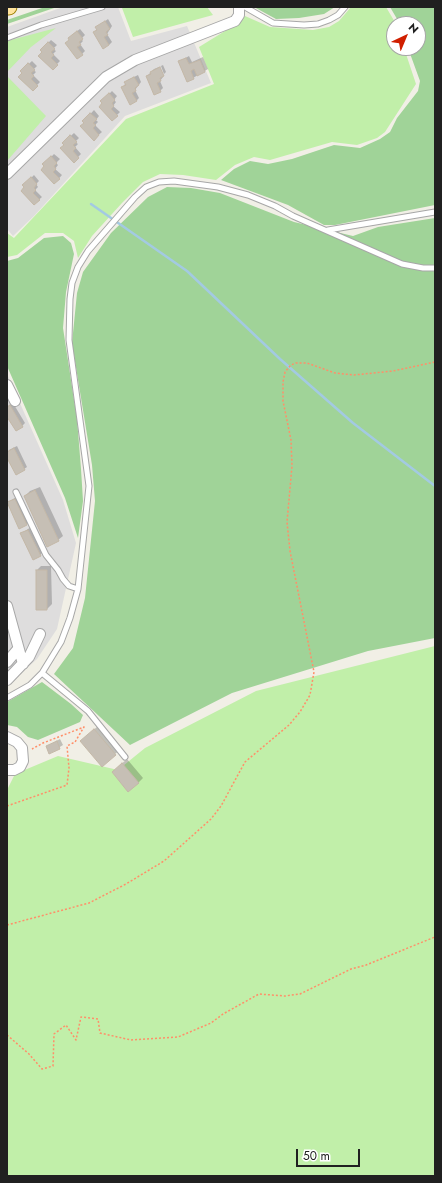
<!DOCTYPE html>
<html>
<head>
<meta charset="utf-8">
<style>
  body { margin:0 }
  #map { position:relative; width:442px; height:1183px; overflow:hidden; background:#f1efe6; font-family:Jost,sans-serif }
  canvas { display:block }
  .frame { position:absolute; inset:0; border:8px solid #202020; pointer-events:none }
  .north { position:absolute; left:386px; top:16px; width:40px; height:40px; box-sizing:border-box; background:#fff; border:1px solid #a6a6a6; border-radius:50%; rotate:44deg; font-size:11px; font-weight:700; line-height:16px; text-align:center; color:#202020 }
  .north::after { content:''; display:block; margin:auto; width:14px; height:18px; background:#d01f00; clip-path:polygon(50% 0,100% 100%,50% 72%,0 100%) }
  .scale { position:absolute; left:296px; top:1149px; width:64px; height:18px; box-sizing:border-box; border:2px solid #202020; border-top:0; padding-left:5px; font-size:12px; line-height:14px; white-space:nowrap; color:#202020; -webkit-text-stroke:3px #fff; paint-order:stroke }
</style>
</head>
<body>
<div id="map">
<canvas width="442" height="1183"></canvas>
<div class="frame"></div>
<div class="north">N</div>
<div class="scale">50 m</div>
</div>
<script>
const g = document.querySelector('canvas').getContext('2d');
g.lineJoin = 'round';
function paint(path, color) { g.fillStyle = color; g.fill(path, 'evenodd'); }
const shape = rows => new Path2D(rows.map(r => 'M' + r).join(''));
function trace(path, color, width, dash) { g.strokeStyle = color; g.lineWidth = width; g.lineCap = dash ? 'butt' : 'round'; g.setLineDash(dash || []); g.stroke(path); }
const residential = shape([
  [63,7,118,7,131,41,187,26,211,83,125,116,34,216,13,236,7,229,7,27],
  [7,374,63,500,76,543,57,629,37,659,15,679,7,682]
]);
const grass = shape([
  [125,7,207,7,213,15,133,37,122,8],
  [351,7,386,7,396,24,394,24,394,48,404,48,416,84,385,132,377,138,357,145,332,142,270,160,254,157,235,165,216,180,183,175,160,174,143,182,122,203,92,236,78,258,74,241,63,233,45,233,17,255,7,257,7,233,14,238,126,119,214,84,199,47,238,23,245,16,270,27,313,30,329,27,339,21],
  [56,28,31,47,7,72,7,41],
  [7,76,46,116,7,161],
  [435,646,435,1176,7,1176,7,790,15,774,58,756,118,770,145,748,256,691]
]);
const forest = shape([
  [45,7,57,7,7,24,7,20],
  [254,7,335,7,324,14,299,18,276,19],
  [390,7,435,7,435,205,335,225,324,225,288,205,221,180,234,169,250,161,268,164,292,159,334,145,360,148,380,139,390,132,397,118,418,91,420,81,408,48,418,48,418,24,400,24],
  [167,187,191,188,220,193,294,222,353,236,378,227,435,218,435,638,368,651,232,693,130,745,54,674,73,648,85,598,95,501,92,465,72,343,77,293,83,272,111,233,148,197],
  [63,236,71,243,74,254,66,292,63,328,77,419,81,469,83,501,78,538,65,498,7,366,7,261,18,258,44,238],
  [42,682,71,704,83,715,80,722,38,740,28,737,17,727,7,725,7,702]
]);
const shadow = shape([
  [108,19,112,26,107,34,112,42,109,45,94,33,100,25],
  [80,29,85,35,81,39,83,41,80,44,85,51,82,54,70,40,72,35],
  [51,40,57,45,53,49,56,51,53,54,60,61,53,68,41,50],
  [189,56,192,62,203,57,208,69,188,81,180,61],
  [32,61,37,66,33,70,36,72,33,75,40,82,33,89,21,71],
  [163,65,166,72,164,74,161,66],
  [159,67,163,77,160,81,163,88,160,91,147,76,154,69],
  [138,75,141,82,135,90,139,98,136,101,122,88,128,80],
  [112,91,117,96,114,100,116,102,113,106,120,112,112,120,102,101],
  [94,110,99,116,96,120,98,122,95,125,102,132,94,139,84,121],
  [74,133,79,138,75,142,78,144,75,147,81,154,74,161,63,143],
  [54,154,60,159,56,163,58,165,55,169,62,175,55,183,44,164],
  [34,175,39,181,36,184,38,187,35,190,42,197,34,204,24,185],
  [13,403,25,423,22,426,7,415,7,407],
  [17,446,27,467,24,469,7,455,9,450],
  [40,487,63,536,58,540,25,496,30,491],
  [18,496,29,522,26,524,8,502],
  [31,527,43,552,40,555,22,533],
  [41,566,51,566,52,604,47,609,37,570],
  [99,725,120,750,115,754,86,737],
  [60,739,63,745,50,753,47,746],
  [127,759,143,778,138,783,118,767]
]);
const stream = shape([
  [91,204,187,271,280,359,353,423,435,486]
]);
const building = shape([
  [105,21,110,29,106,32,108,35,104,37,109,45,103,49,93,32,97,30,95,27,105,21],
  [77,31,83,39,79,42,81,45,77,47,83,55,77,59,65,43,69,40,68,38,77,31],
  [48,42,55,49,51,52,54,55,51,58,58,65,53,70,38,56,42,52,40,50,48,42],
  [186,58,189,64,200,60,205,72,197,76,194,69,191,71,194,79,187,82,178,61,186,58],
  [28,63,35,70,31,73,34,76,31,79,38,86,33,91,18,77,22,73,20,71,28,63],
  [160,67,164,76,160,78,161,81,157,83,161,92,154,95,146,76,151,74,150,72,160,67],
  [134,77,139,85,135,88,136,91,132,93,137,101,130,105,121,87,126,85,124,82,134,77],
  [109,93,115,100,112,103,114,106,111,109,118,116,112,121,99,107,102,103,100,101,109,93],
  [90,113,97,119,93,123,96,125,93,128,99,135,94,141,80,126,84,123,82,121,90,113],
  [70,135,77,142,73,145,76,148,73,151,79,158,74,163,60,148,64,145,62,143,70,135],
  [51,156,57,163,54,166,56,169,53,172,60,179,54,184,41,170,44,166,42,164,51,156],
  [31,177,37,184,34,188,36,190,33,193,40,200,34,205,21,191,24,187,22,185,31,177],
  [10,405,23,427,16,431,7,417,7,407,10,405],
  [14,448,25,470,16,475,7,458,7,452,14,448],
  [35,490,59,541,47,547,24,496,35,490],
  [15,499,27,525,19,529,7,502,15,499],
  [28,530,41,556,33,560,20,533,28,530],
  [36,570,47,570,47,610,36,610,36,570],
  [94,729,116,755,102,767,80,741,94,729],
  [57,741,60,749,49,754,46,746,57,741],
  [122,763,139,783,128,792,112,772,122,763]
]);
const path = shape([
  [7,806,67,785,69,768,67,746,75,742,84,727,43,743,32,749],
  [7,925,89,903,126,884,164,861,211,819,221,806,245,762,289,725,300,712,310,695,314,672,290,551,287,522,292,466,291,440,283,401,283,382,285,372,291,365,296,363,307,363,335,373,354,375,393,371,435,362],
  [7,1035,29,1054,42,1069,53,1066,54,1034,66,1025,76,1040,81,1017,98,1019,100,1033,131,1040,178,1037,211,1023,223,1014,259,994,285,996,300,994,351,969,366,965,435,937]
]);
const lane = shape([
  [245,7,273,23,304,25,318,24,329,20,338,15,345,7],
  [7,38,41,25,102,7],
  [328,230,435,212],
  [16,492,46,555,58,570,63,579,69,586,78,589],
  [42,673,88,711,125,757],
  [7,698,30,685,42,673,61,642,70,618,78,589,89,486,69,340,70,299,72,283,78,267,88,251,135,197,146,187,159,182,174,181,218,187,248,195,275,206,293,216,402,264,423,268,435,268]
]);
const street = shape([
  [7,174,106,77,135,60,235,21,239,15,239,7],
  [7,385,15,401],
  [7,606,23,664],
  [7,662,18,649],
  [7,680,29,657,40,634],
  [7,737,17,742,22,748,23,761,20,767,14,770,7,770]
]);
const primary = shape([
  [7,7,9,7]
]);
paint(residential, '#dedddd');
paint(grass, '#c1efa9');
paint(forest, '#a0d398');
paint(shadow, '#0003');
trace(stream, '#a3cae2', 2.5);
paint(building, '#c6bfb5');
trace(building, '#c4b8a7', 1);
trace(lane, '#a7a7a7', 7);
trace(street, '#a7a7a7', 12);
trace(primary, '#9c7f00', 17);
trace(path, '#ff8f69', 1.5, [2, 2]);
trace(lane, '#fff', 5);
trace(street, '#fff', 10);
trace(primary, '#ffe39d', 15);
</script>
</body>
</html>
